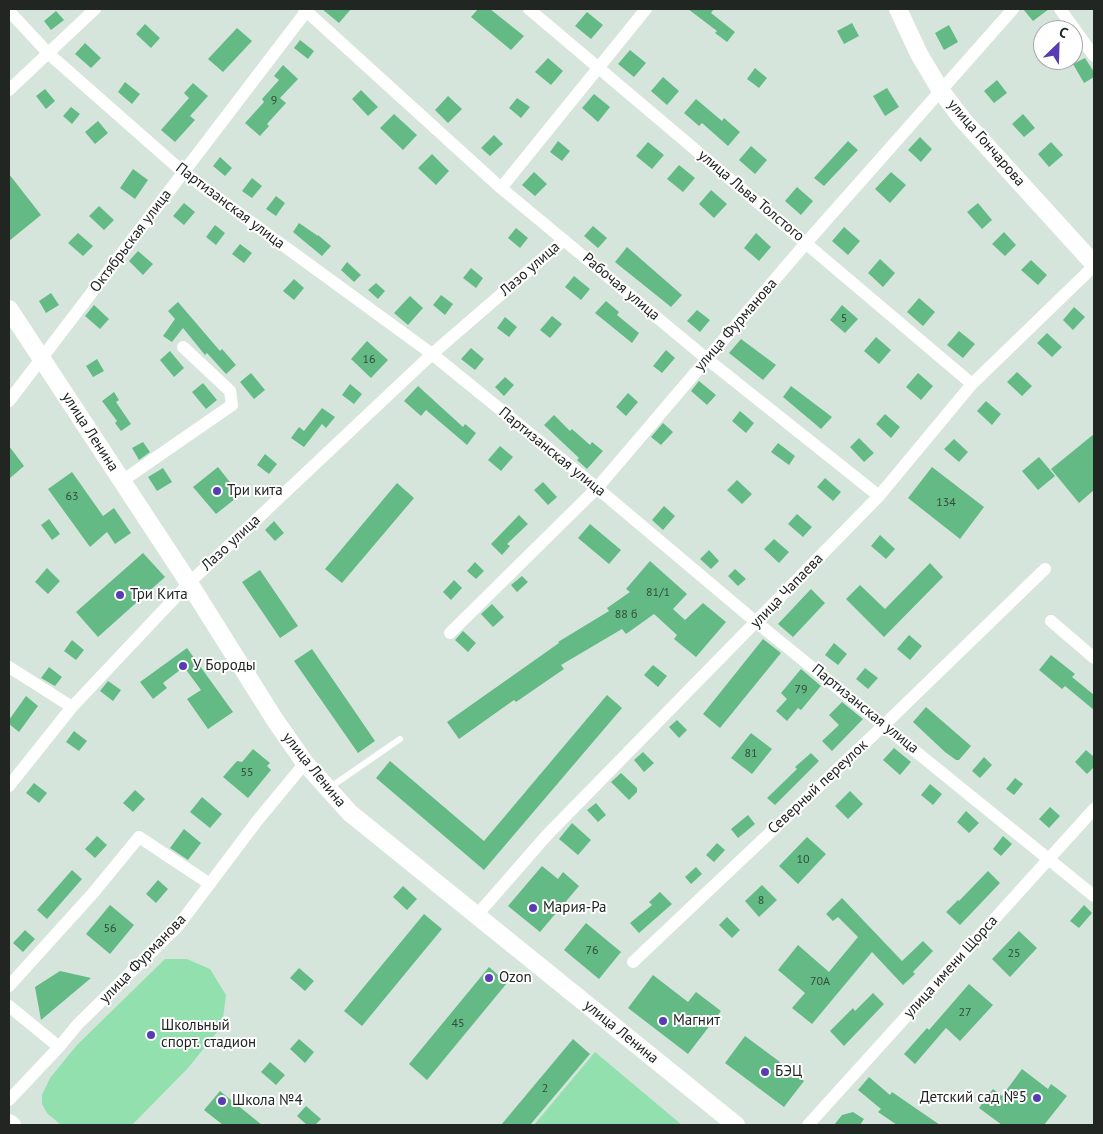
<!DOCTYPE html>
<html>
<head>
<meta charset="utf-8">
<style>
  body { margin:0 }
  #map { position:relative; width:1103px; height:1134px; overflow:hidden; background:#d6e5db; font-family:"PT Sans",sans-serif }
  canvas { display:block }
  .frame { position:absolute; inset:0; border:10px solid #212623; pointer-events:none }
  .north { position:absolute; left:1033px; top:20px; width:50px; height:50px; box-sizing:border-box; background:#fff; border:1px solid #a6a8a7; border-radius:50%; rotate:24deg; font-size:14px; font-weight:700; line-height:20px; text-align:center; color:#212623 }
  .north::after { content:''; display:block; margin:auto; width:18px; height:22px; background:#573cb4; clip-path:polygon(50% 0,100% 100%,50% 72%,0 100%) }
</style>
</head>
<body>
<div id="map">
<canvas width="1103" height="1134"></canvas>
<div class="frame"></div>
<div class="north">С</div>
</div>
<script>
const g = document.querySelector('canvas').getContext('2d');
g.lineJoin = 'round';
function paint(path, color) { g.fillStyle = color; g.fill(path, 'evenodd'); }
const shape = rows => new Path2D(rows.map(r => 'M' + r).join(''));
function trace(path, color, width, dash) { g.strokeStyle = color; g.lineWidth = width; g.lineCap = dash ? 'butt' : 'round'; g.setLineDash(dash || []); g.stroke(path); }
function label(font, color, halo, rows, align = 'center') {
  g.font = font + ' "PT Sans",sans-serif'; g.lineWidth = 4; g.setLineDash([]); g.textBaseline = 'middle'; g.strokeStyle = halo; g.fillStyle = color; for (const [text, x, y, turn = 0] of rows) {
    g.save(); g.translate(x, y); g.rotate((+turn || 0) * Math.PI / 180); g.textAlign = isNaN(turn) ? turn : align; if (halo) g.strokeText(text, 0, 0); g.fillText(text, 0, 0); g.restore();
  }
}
const green = shape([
  [165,959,187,959,210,969,226,995,222,1026,188,1068,132,1125,61,1125,47,1113,42,1104,42,1095,50,1078,77,1045],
  [595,1052,682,1125,534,1125]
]);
const building = shape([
  [322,9,351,9,339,23],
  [478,9,490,9,524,36,511,50,471,17],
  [688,9,714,9,711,13,735,32,727,42,715,33,717,31],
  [1023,9,1049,9,1033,21],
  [56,11,64,20,51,30,44,21],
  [587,12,603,25,591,39,575,26],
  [852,23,859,36,844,44,837,31],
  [145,24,160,38,151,48,136,34],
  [949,25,958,42,944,50,935,33],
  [237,28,252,41,223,72,208,59],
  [300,40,314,51,308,59,294,48],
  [85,43,101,58,91,68,75,54],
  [630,50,646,63,634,77,618,64],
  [548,58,563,71,551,85,535,72],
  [1085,58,1094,72,1094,77,1084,83,1073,64],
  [283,65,298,79,280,98,286,103,267,124,269,126,260,136,245,123,264,102,262,99,279,80,274,76],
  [755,68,767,78,759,88,747,79],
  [663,77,679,91,667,105,651,91],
  [997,80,1007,93,994,103,984,91],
  [125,82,140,94,132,104,118,92],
  [193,83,208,96,190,116,195,120,175,142,161,130,189,98,184,93],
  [887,88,899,107,885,116,873,96],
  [45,89,55,101,46,109,36,96],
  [361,90,378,107,368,116,352,99],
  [594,94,610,107,598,122,582,108],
  [448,96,462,109,448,123,435,110],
  [517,98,530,107,521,118,509,108],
  [696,99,722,121,724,118,740,132,728,146,702,123,699,126,684,113],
  [71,107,80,114,72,124,63,116],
  [394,114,417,135,403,150,380,128],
  [1023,114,1035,128,1024,137,1012,124],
  [98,121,108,133,95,144,85,132],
  [494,135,503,144,490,156,481,148],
  [920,137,932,149,921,162,908,150],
  [558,141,570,151,562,161,550,152],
  [848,141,858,150,824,186,814,178],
  [648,142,664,155,652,169,636,156],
  [1051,142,1063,155,1049,167,1038,154],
  [751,146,767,160,755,174,739,160],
  [432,154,449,171,436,185,418,168],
  [220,157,232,168,225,176,213,166],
  [679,165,695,178,683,192,667,179],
  [133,169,148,180,135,199,120,188],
  [534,172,547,184,535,196,522,185],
  [891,172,906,185,890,203,875,189],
  [9,174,41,215,9,241],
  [252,178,262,186,252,198,242,191],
  [797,187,813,201,801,215,785,201],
  [711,190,727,204,714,218,699,204],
  [276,196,285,203,276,216,266,209],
  [184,203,195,212,184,225,173,216],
  [978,203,992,220,982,229,967,212],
  [99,206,114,220,104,230,89,216],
  [299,223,318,236,318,235,331,246,322,256,293,232],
  [215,225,225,233,216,245,206,237],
  [593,226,607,238,598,248,584,236],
  [844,227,860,241,848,255,832,241],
  [516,228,528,238,520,248,508,238],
  [1004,232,1016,245,1005,256,992,244],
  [78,233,93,246,83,256,68,243],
  [756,233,771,247,759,261,744,248],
  [240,244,252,253,244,263,232,254],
  [627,247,682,295,671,307,615,262],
  [138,251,153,264,143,275,129,261],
  [880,259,895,273,883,287,868,273],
  [1031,260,1047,275,1038,285,1021,270],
  [347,262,361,275,354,282,341,270],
  [471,268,483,278,476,288,463,278],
  [574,276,590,289,581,300,565,287],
  [294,279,304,288,294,300,283,291],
  [376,283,385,291,378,299,368,290],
  [51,293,59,305,46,313,39,301],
  [441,295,453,304,445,315,433,305],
  [410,296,423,308,408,325,394,313],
  [919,298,935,312,923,326,907,312],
  [606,301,619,312,617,315,639,333,632,343,595,313],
  [178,302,220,351,222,349,236,365,226,374,207,353,205,355,183,328,172,342,163,336,175,319,168,311],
  [94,305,109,319,100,329,85,316],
  [842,305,858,319,845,333,830,320],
  [1074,307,1085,317,1073,330,1063,320],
  [697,310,710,320,700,332,687,321],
  [552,316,562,324,550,338,540,330],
  [505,317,517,327,509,337,497,328],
  [959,331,975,344,963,358,947,345],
  [1047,333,1062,347,1052,357,1037,343],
  [876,337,891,350,879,364,864,351],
  [741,339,776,365,763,380,729,353],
  [367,341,388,360,371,378,351,359],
  [471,348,484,359,475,370,461,359],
  [666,350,675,358,662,373,653,366],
  [170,351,184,368,174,377,160,360],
  [97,359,104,371,93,377,86,366],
  [1017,372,1032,386,1022,396,1007,382],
  [251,373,265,390,254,399,240,382],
  [918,373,933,386,921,400,906,387],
  [505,377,514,385,504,396,495,387],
  [699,381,716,395,707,405,691,391],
  [203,383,217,400,206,409,192,392],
  [350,384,362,394,354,404,342,395],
  [418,386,463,427,465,424,476,433,467,445,426,410,421,416,404,401],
  [791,386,832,417,821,429,783,397],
  [114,392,119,400,116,402,131,424,121,431,115,423,117,421,102,401],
  [628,393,638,402,626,416,616,407],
  [986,401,1001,414,992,425,977,411],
  [322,408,335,417,326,428,322,424,304,447,291,438,299,427,304,431],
  [740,411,754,423,746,433,732,421],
  [885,414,900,427,891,438,876,424],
  [554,415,570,431,572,429,590,445,592,442,603,451,587,469,577,460,579,458,544,425],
  [663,423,673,432,661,445,651,437],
  [1094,434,1094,490,1079,503,1051,469],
  [859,438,874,453,864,462,850,447],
  [954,439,968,452,959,462,944,449],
  [143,442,150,452,139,460,132,448],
  [778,443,795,456,789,465,771,452],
  [9,446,24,466,9,479],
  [500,446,513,457,501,471,488,460],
  [265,454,277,464,269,474,257,465],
  [1039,457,1055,476,1038,490,1022,471],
  [218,467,240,495,216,514,193,487],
  [932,467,984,507,960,539,908,498],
  [163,468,172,482,157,491,148,477],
  [72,472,103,516,114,508,131,533,115,544,107,532,90,547,48,489],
  [825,478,841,492,833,501,817,487],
  [737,480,752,494,742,504,727,490],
  [543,482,557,497,548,505,534,490],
  [397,483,414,498,342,583,325,569],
  [664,506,675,516,663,530,652,520],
  [797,514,812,527,803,537,788,524],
  [519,515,528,524,507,544,510,546,502,555,491,544],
  [49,519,60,534,52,540,41,525],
  [274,521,284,533,275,541,265,530],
  [590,524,621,550,609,564,578,538],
  [880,535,895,549,886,559,871,546],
  [774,539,789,552,779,563,764,549],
  [709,550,719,561,711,569,700,559],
  [143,553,165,577,98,637,76,612],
  [650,561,687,594,673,609,685,620,703,603,726,622,696,657,674,639,677,635,654,614,626,634,622,629,561,665,564,669,516,702,514,700,459,739,447,722,559,643,558,642,609,611,607,608,630,592,626,589],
  [475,562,484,571,476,579,467,571],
  [930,563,943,577,884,637,846,599,860,585,885,609],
  [47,568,60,581,48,594,35,582],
  [735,569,746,579,738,586,728,576],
  [260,570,298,626,280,638,242,582],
  [522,576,528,582,517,592,511,585],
  [454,580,462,588,451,600,443,592],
  [811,589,825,603,793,637,778,624],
  [492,604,504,617,493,627,481,614],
  [463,631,476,643,468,652,455,640],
  [909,635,922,646,910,660,897,649],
  [763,639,781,653,720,728,703,714],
  [72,640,84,650,76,660,64,651],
  [834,643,847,654,838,665,825,655],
  [187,648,233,712,208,729,187,699,201,690,184,667,163,683,167,688,153,699,140,682],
  [312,649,375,741,358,753,294,661],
  [1051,655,1075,674,1072,677,1094,695,1094,710,1065,686,1062,689,1039,670],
  [653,665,667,676,658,687,644,675],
  [49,667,62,677,55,686,41,678],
  [865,668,878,678,868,689,856,679],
  [801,669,821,686,801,710,798,708,787,721,776,711,787,699,781,693],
  [108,681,121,690,113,701,100,691],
  [607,695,622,708,484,870,376,778,390,761,484,841],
  [26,696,38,706,19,732,9,724,9,720],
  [842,702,863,719,832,751,822,741,839,725,829,715],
  [926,707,971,746,959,760,956,760,945,752,913,722],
  [677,720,687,730,679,738,669,727],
  [74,731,87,741,79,751,66,742],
  [751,733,772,749,752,774,731,758],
  [894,748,911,762,900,775,883,760],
  [253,749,270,763,267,766,271,770,248,798,223,777,237,761,242,762],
  [1086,750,1094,757,1094,767,1087,774,1075,762],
  [643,752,654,763,644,772,634,760],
  [811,753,819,761,775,805,767,798,797,769,795,767],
  [984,757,992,765,980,778,972,771],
  [621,773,637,788,637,792,629,800,611,782],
  [1015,778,1023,784,1014,795,1006,789],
  [34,783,47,793,39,803,26,793],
  [930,784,942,794,933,805,921,795],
  [135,790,145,799,133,812,123,803],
  [850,791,863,804,848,819,835,806],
  [202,797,222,814,210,828,190,812],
  [596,803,606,815,598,822,587,810],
  [1050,807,1060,816,1049,828,1039,819],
  [966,811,979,823,969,833,957,822],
  [748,815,755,824,738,838,731,829],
  [572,823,591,840,578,855,559,839],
  [184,829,201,843,188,860,170,848],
  [97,836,107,845,95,858,85,849],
  [1003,836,1012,844,1001,856,993,849],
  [807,837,826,854,798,884,779,866],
  [717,843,725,850,714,862,706,855],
  [542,866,558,879,563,872,579,886,540,932,508,906],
  [696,867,702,874,691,884,685,877],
  [72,870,82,879,47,919,37,910],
  [988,871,1000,883,960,925,946,912,958,900,959,901],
  [158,880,168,889,156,903,146,894],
  [762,885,777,900,759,917,745,901],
  [403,886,417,899,407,910,393,897],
  [660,892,672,904,639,933,630,923,652,905,649,902],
  [842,898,902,961,923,941,933,951,913,972,915,974,903,985,872,952,812,1024,792,1008,805,993,778,970,798,945,829,972,858,937,838,917,833,921,826,914],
  [110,905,134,925,110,954,86,934],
  [1084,905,1092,913,1079,928,1070,921],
  [424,914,442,929,362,1026,344,1011],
  [727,917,740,930,732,938,719,925],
  [586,923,621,952,599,979,564,950],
  [25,930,35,939,23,952,13,943],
  [1019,931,1037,948,1010,977,992,959],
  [489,967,507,983,427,1080,409,1064],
  [299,968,314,981,305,991,290,978],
  [60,971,91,978,41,1020,35,987],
  [653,975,688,1002,696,992,721,1011,688,1054,628,1008],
  [969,984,993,1005,960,1041,946,1028,915,1064,904,1054,927,1028,929,1030],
  [873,993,884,1004,844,1046,830,1031,853,1008,855,1011],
  [745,1036,780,1062,773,1071,782,1078,790,1070,804,1081,784,1107,725,1063],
  [299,1039,314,1052,305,1063,290,1049],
  [573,1039,590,1054,530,1125,501,1125],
  [270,1062,285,1075,276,1085,261,1072],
  [1022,1069,1048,1089,1051,1084,1067,1096,1044,1125,1002,1125,979,1108,993,1089,1002,1096],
  [869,1077,890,1095,892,1092,940,1125,897,1125,878,1112,881,1109,858,1090],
  [220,1091,262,1125,223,1125,204,1110],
  [306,1106,321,1119,315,1125,307,1125,297,1116],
  [853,1112,864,1119,860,1125,834,1125,842,1115]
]);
const lane = shape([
  [329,788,400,739]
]);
const street = shape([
  [304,9,501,188,707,359,879,496],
  [529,9,972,384],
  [1060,9,1094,56],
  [9,11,49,54,184,173,432,354,597,488,756,622,1094,896],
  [9,90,95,9],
  [501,188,646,9],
  [9,401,308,9],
  [122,481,232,405,230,391,183,347],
  [1051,621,1094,658],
  [450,633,597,488,806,243,1013,9],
  [9,667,72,707],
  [9,786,72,707,189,583,432,354,564,240],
  [477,915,547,835,879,496,972,384,1094,266],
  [633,962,884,725,1045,569],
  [9,986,94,892,139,837,210,884],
  [9,1006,59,1047],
  [9,1100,59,1047,78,1024,178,926,257,821,305,763],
  [808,1125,1094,809]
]);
const secondary = shape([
  [898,9,919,54,941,91,963,120,1094,264],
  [9,309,189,583,275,720,305,763,350,813,736,1125],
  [9,1123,12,1125]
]);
const markers = [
  [217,491,5,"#573cb4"],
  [120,595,5,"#573cb4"],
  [183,666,5,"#573cb4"],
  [533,908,5,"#573cb4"],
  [489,978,5,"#573cb4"],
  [663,1021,5,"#573cb4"],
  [151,1035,5,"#573cb4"],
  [765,1072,5,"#573cb4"],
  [1037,1098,5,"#573cb4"],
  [222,1101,5,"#573cb4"]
];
const numberNames = [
  ["9",274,101],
  ["5",844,319],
  ["16",369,360],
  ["63",72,497],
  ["134",946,503],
  ["81/1",658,593],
  ["88 б",626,615],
  ["79",801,690],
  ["81",751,754],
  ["55",247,773],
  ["10",803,860],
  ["8",761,901],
  ["56",110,929],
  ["76",592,951],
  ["25",1014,954],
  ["70А",820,982],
  ["27",965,1013],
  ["45",458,1024],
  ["2",545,1089]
];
const streetNames = [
  ["улица Гончарова",986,143,49],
  ["улица Льва Толстого",751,196,40],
  ["Партизанская улица",230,206,37],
  ["Октябрьская улица",131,241,-53],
  ["Лазо улица",530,269,-41],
  ["Рабочая улица",621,287,40],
  ["улица Фурманова",736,325,-49],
  ["улица Ленина",90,432,57],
  ["Партизанская улица",552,452,39],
  ["Лазо улица",231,543,-43],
  ["улица Чапаева",787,591,-46],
  ["Партизанская улица",865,709,39],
  ["улица Ленина",314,770,51],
  ["Северный переулок",818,787,-43],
  ["улица Фурманова",143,959,-46],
  ["улица имени Щорса",951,967,-48],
  ["улица Ленина",621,1032,39]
];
const poiNames = [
  ["Три кита",227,491],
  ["Три Кита",130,595],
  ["У Бороды",193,666],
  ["Мария-Ра",543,908],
  ["Ozon",499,978],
  ["Магнит",673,1021],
  ["Школьный",161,1026],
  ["спорт. стадион",161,1043],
  ["БЭЦ",775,1072],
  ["Детский сад №5",1027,1098,"right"],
  ["Школа №4",232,1101]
];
paint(green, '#92e0ad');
paint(building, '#63ba84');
trace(lane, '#fff', 6);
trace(street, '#fff', 12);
trace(secondary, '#fff', 18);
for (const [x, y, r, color] of markers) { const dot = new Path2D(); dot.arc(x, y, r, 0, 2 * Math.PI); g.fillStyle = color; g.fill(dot); trace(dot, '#fff', 2); }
label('12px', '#324b3b', null, numberNames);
label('15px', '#212623', '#fff', streetNames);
label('15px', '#212623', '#fff', poiNames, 'left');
</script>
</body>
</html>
